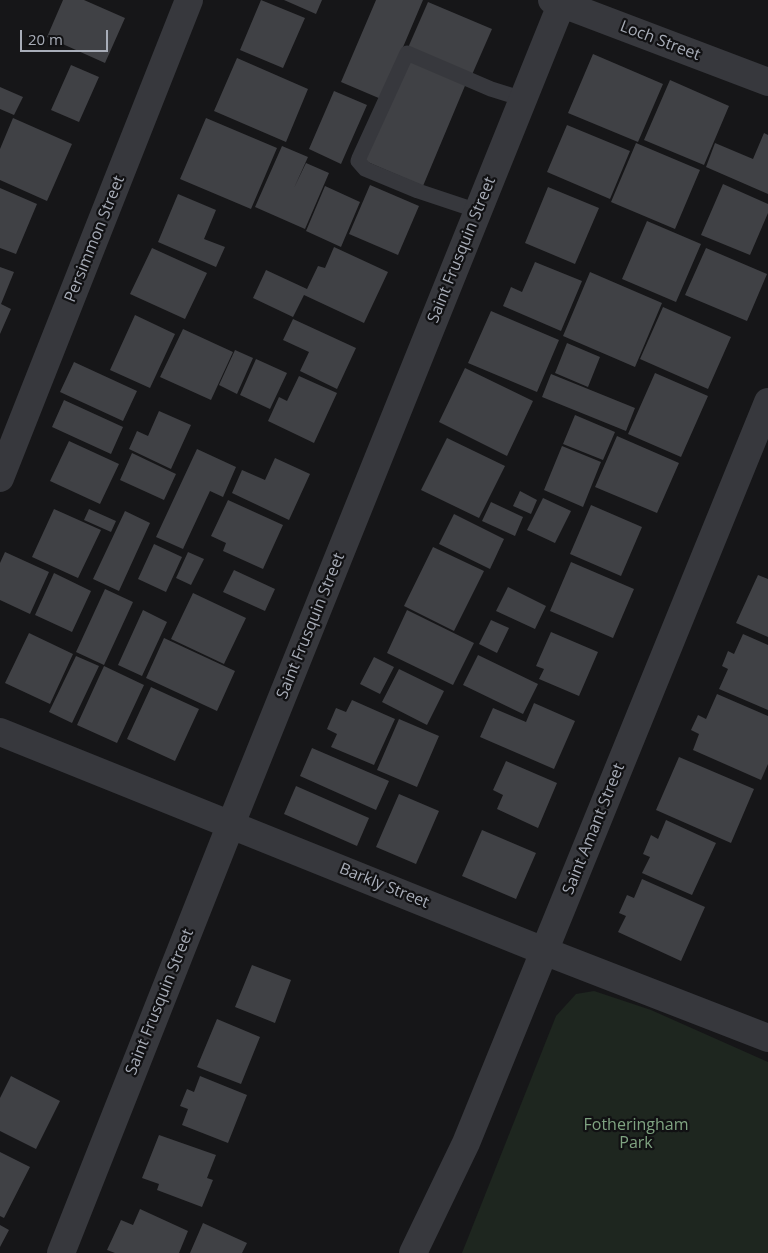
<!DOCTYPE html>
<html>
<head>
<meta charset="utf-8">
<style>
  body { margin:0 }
  #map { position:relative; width:768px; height:1253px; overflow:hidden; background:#161618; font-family:"Open Sans",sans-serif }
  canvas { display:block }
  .scale { position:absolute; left:20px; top:30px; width:88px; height:22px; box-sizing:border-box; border:2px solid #a8adb8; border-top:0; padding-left:6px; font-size:15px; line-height:18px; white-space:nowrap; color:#a8adb8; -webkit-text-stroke:4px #111113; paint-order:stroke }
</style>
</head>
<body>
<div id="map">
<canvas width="768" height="1253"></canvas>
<div class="scale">20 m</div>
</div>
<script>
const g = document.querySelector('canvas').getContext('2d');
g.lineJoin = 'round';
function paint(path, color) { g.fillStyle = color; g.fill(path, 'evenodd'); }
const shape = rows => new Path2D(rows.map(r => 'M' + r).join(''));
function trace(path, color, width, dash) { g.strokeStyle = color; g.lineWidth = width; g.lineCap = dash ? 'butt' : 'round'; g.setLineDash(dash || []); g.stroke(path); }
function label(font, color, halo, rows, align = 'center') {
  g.font = font + ' "Open Sans",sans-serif'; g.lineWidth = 4.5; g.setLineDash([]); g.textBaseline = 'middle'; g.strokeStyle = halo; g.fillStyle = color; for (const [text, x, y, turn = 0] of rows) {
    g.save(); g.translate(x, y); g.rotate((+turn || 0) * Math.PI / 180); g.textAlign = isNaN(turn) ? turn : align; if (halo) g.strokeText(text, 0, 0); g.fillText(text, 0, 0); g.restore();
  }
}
const green = shape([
  [594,991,651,1010,768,1062,768,1253,462,1253,556,1016,576,994]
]);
const building = shape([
  [63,0,84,0,125,18,105,63,47,37],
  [261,0,305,18,283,68,240,50],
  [284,0,322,0,316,14],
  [376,0,423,0,381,99,341,82],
  [428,2,492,29,471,77,407,50],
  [593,54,663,84,638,142,568,113],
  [407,56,467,81,423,186,363,160],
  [237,58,308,89,286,142,214,111],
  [71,65,99,77,79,122,51,110],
  [670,80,729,106,704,165,644,140],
  [0,87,23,97,14,115,0,109],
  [334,91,367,105,341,164,309,149],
  [13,118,72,144,47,201,0,180,0,149],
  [206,118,277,148,251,209,180,179],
  [567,125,630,151,610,199,547,172],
  [764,133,768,135,768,194,706,167,715,143,753,159],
  [636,143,700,170,675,229,611,202],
  [282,146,308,157,294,188,306,163,329,173,305,229,255,207],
  [723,184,768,204,768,213,750,255,701,235],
  [370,185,419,206,398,255,349,234],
  [325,186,360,202,341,247,306,231],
  [548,187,599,208,575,264,525,243],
  [0,188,37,204,16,254,0,248],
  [178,194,216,210,204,239,225,247,216,267,158,242],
  [647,221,701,244,676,302,622,279],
  [334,247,388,272,364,323,304,295,293,317,253,298,266,270,307,289,318,266,325,268],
  [152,248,207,273,185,319,130,294],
  [706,248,767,274,747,321,685,295],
  [535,262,582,281,561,331,503,306,511,287,522,292],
  [0,267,14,272,1,304,11,309,0,334],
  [590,272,662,303,635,367,563,336],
  [663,307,731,337,708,389,640,359],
  [491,311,559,340,537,392,468,363],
  [135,315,175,334,150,388,110,370],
  [293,319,356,348,337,389,300,371,309,352,283,340],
  [183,329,233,352,211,400,160,377],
  [567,343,600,357,588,387,555,373],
  [235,350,253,358,237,394,219,385],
  [256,359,287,373,270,409,240,395],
  [74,362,137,391,123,421,60,392],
  [465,368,533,401,507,456,439,422],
  [655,373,708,396,681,457,628,434],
  [551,374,635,408,626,431,542,397],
  [299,376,337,393,314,443,268,421,279,397,287,401],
  [64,400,123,427,111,454,52,427],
  [159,411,191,425,171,469,129,449,137,431,148,436],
  [575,415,615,432,603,460,563,444],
  [617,436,679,463,657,513,595,487],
  [447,438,505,466,479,518,421,490],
  [69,441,119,464,100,504,50,481],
  [562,446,601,462,583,507,544,490],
  [197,449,236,467,223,497,210,491,183,549,156,537],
  [132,453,176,474,164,500,120,480],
  [275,458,310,474,289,520,232,493,242,470,265,480],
  [520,491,537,500,531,514,513,506],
  [543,498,571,511,555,543,527,530],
  [228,500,283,525,263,569,223,551,226,543,211,536],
  [491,502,523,517,515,536,482,521],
  [591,505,642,527,621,576,570,554],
  [54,509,101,530,78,578,32,557],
  [89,509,116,521,111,532,84,520],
  [125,511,150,523,119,591,93,579],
  [454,514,504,539,490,569,439,544],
  [154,544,182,557,166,592,138,579],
  [433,547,484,571,454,631,404,606],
  [5,552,49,572,30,614,0,600,0,563],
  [188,552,204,559,191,585,176,578],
  [571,562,634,589,613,638,550,611],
  [234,570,275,589,265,611,223,592],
  [54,573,91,591,72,632,35,615],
  [758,575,768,579,768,637,736,623],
  [508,587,546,606,535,629,496,611],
  [105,589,133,602,104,665,76,652],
  [193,593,246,618,224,664,171,639],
  [143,610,167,622,142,676,118,665],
  [407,610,474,643,453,685,387,653],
  [491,620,509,628,497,653,479,644],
  [551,632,598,652,579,696,539,679,544,669,536,666],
  [29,633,73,654,50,704,5,683],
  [743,634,768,645,768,710,719,689,728,669,722,666,728,651,734,654],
  [164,638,235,671,217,711,146,678],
  [478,655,538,684,523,714,463,685],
  [76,656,99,666,72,723,49,712],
  [374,657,394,667,380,694,360,684],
  [104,666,144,685,117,743,77,725],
  [399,669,444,691,427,725,382,702],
  [151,687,199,709,175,761,127,739],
  [717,694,768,716,768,764,761,780,693,750,699,734,691,730,698,715,706,719],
  [352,700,395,719,374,765,331,747,337,734,327,729,336,708,346,712],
  [534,703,575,721,554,769,480,737,493,708,526,722],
  [399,719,439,736,417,787,377,770],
  [312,748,389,781,376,810,300,776],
  [679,757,754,789,731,843,656,810],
  [506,761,557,783,538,828,497,809,503,795,493,790],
  [296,786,369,818,357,846,284,814],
  [399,794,439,811,416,864,376,847],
  [666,820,716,843,692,895,642,873,650,857,643,854,651,835,658,839],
  [482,830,536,853,516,899,462,876],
  [642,879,705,907,681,961,618,932,626,916,619,913,627,895,634,898],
  [252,965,291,980,275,1023,235,1007],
  [217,1019,260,1037,241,1084,197,1067],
  [11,1076,60,1101,36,1149,0,1131,0,1098],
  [200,1076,247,1095,228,1143,182,1125,188,1109,180,1106,187,1089,194,1092],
  [159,1135,216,1155,207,1178,213,1180,202,1207,157,1190,159,1184,142,1178],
  [0,1152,30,1167,4,1218,0,1216],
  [140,1209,188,1231,179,1253,115,1253,107,1250,121,1220,133,1225],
  [203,1223,247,1243,242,1253,190,1253],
  [0,1225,9,1230,0,1247]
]);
const lane = shape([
  [478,211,418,191,365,169,358,161,359,158,407,53,491,89,523,99]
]);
const street = shape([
  [552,0,768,82],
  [0,478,189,0],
  [0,732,544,951,768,1038],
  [61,1253,231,824,563,0],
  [413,1253,466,1143,768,402]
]);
const streetNames = [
  ["Loch Street",660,41,21],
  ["Persimmon Street",95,239,-68],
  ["Saint Frusquin Street",462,250,-68],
  ["Saint Frusquin Street",311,626,-68],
  ["Saint Amant Street",594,829,-68],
  ["Barkly Street",384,886,22],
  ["Saint Frusquin Street",160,1002,-68]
];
const parkNames = [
  ["Fotheringham",636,1125],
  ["Park",636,1143]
];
paint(green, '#1e261f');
paint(building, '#404145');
trace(lane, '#37383d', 15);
trace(street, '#37383d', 28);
label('16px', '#a8adb8', '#111113', streetNames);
label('16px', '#7fa381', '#111113', parkNames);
</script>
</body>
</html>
